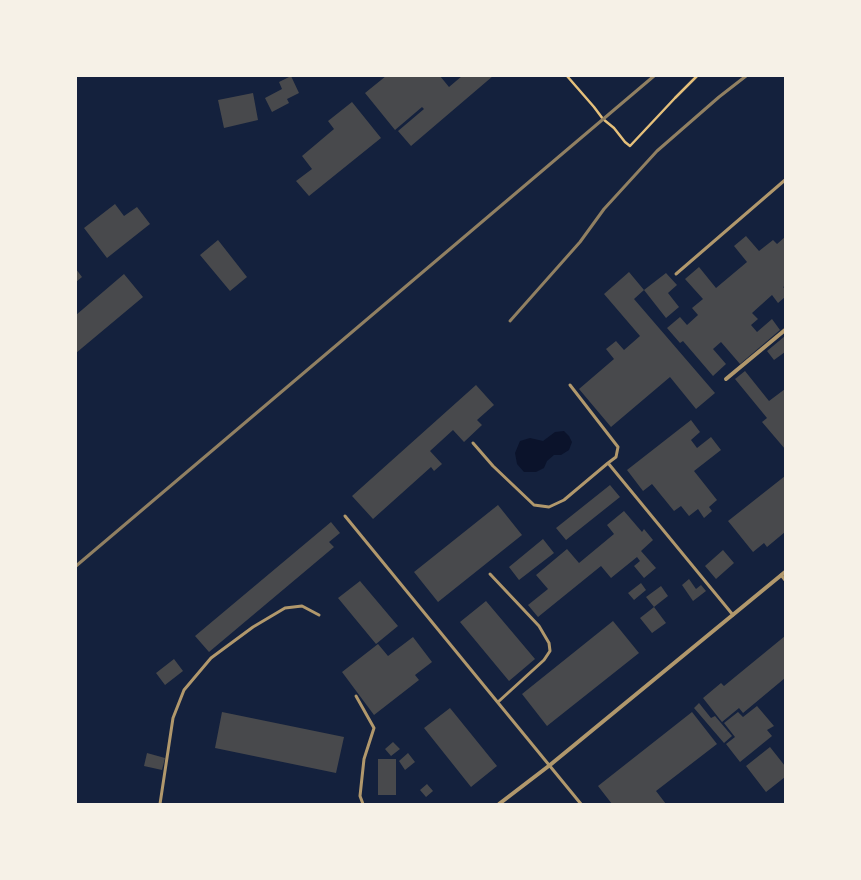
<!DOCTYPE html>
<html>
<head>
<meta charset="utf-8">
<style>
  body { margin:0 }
  #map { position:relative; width:861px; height:880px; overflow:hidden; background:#14213d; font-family:"PT Sans Narrow",sans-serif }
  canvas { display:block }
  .frame { position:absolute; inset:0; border:77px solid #f6f1e7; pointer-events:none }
</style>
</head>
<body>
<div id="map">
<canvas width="861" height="880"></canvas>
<div class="frame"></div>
</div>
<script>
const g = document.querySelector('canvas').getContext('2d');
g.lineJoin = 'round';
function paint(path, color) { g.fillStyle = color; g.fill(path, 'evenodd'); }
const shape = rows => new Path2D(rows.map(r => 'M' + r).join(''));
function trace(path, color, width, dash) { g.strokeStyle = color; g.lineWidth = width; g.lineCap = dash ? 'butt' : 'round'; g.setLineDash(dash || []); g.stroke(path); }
const water = shape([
  [564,431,569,436,572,442,569,450,561,455,554,455,547,461,544,468,536,472,524,472,517,464,515,453,520,441,530,438,543,441,555,432]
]);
const building = shape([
  [291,76,299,93,287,99,289,103,272,112,265,98,282,89,279,82],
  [386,76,440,76,449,87,462,76,493,76,411,146,398,131,424,109,422,107,395,130,365,93],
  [253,93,258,120,224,128,218,100],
  [352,102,381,138,309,196,296,181,312,169,302,156,334,129,328,121],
  [115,204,124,216,137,207,150,224,107,258,84,228],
  [746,236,759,251,773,240,777,244,785,237,785,286,783,287,785,289,785,297,778,303,772,295,752,313,758,319,751,325,757,332,772,319,780,330,740,364,721,342,713,349,726,364,713,376,683,341,680,343,667,328,680,317,687,325,698,315,692,308,703,299,685,279,699,267,716,288,747,262,734,246],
  [218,240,247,277,230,291,200,255],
  [76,269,82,277,76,282],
  [629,272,644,290,666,273,677,285,668,293,679,307,666,318,644,290,634,299,715,393,696,409,670,377,611,427,579,389,614,359,606,349,616,341,624,350,640,336,604,294],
  [124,274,143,297,76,353,76,315],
  [785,336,785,352,774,360,767,351],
  [745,371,769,401,785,389,785,449,762,422,767,418,735,379],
  [476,385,494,405,477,420,482,425,464,442,453,430,430,451,442,464,434,471,431,467,373,519,352,496],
  [691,420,700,432,691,440,697,448,711,437,721,450,694,471,717,500,709,507,712,511,704,518,698,509,689,516,681,506,674,511,652,484,643,491,627,470],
  [785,476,785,532,767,547,764,543,753,552,728,521],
  [610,485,620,497,566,540,556,528],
  [498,505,522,535,438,602,414,572],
  [624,511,642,532,644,529,653,540,641,551,656,568,644,578,634,566,640,561,637,557,611,578,601,566,538,617,528,605,548,589,536,575,567,549,579,563,614,534,607,525],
  [331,522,340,533,329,542,334,547,209,652,195,636],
  [543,539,554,553,519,580,509,567],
  [723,550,734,563,716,579,705,566],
  [689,579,696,589,701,585,706,591,693,601,682,585],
  [360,581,398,626,376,644,338,598],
  [641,583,646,590,634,600,628,593],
  [661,586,668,596,654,607,646,597],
  [486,601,535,659,509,681,460,622],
  [654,607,666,623,652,633,640,618],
  [613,621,639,653,547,726,522,694],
  [785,636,785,678,743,713,739,708,722,722,703,698,721,683,724,686],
  [413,637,432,662,415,675,419,680,374,715,342,672,378,644,388,656],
  [174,659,183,671,165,685,156,673],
  [699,703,711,718,715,716,732,736,724,743,694,708],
  [757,706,774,726,767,730,772,736,740,762,726,744,735,737,724,723,738,712,743,717],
  [450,708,497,766,471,787,424,728],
  [222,712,344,737,336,773,215,748],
  [692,712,717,744,656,791,666,804,612,804,598,786],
  [393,742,400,749,391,756,385,749],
  [770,747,785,766,785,777,766,792,746,766],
  [147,753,165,758,162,770,144,766],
  [408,753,415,762,405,770,399,761],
  [378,759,396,759,396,795,378,795],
  [427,784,433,791,426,797,420,790]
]);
const path = shape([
  [567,76,594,107,603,119,614,128,625,142,630,146,675,98,697,76]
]);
const service = shape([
  [676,274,785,180],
  [570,385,618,447,616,457,608,463],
  [473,443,493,466,534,505,549,507,564,500,608,463,733,615],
  [345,516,581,804],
  [490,574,539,626,549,643,550,651,544,660,498,702],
  [781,575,785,580],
  [356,696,374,728,364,759,360,796,363,804],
  [160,804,173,718,184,690,211,658,253,627,285,608,302,606,319,615]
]);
const minor = shape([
  [726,379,785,330],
  [499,804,550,765,785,572]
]);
const rail = shape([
  [510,321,580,242,604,209,657,151,719,97,746,76],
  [76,566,654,76]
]);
paint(water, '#0b132b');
paint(building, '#48494c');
trace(path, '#e5c07b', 2.5);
trace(service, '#b1986c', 3);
trace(minor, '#b1986c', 4);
trace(rail, '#918062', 3);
</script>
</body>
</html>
